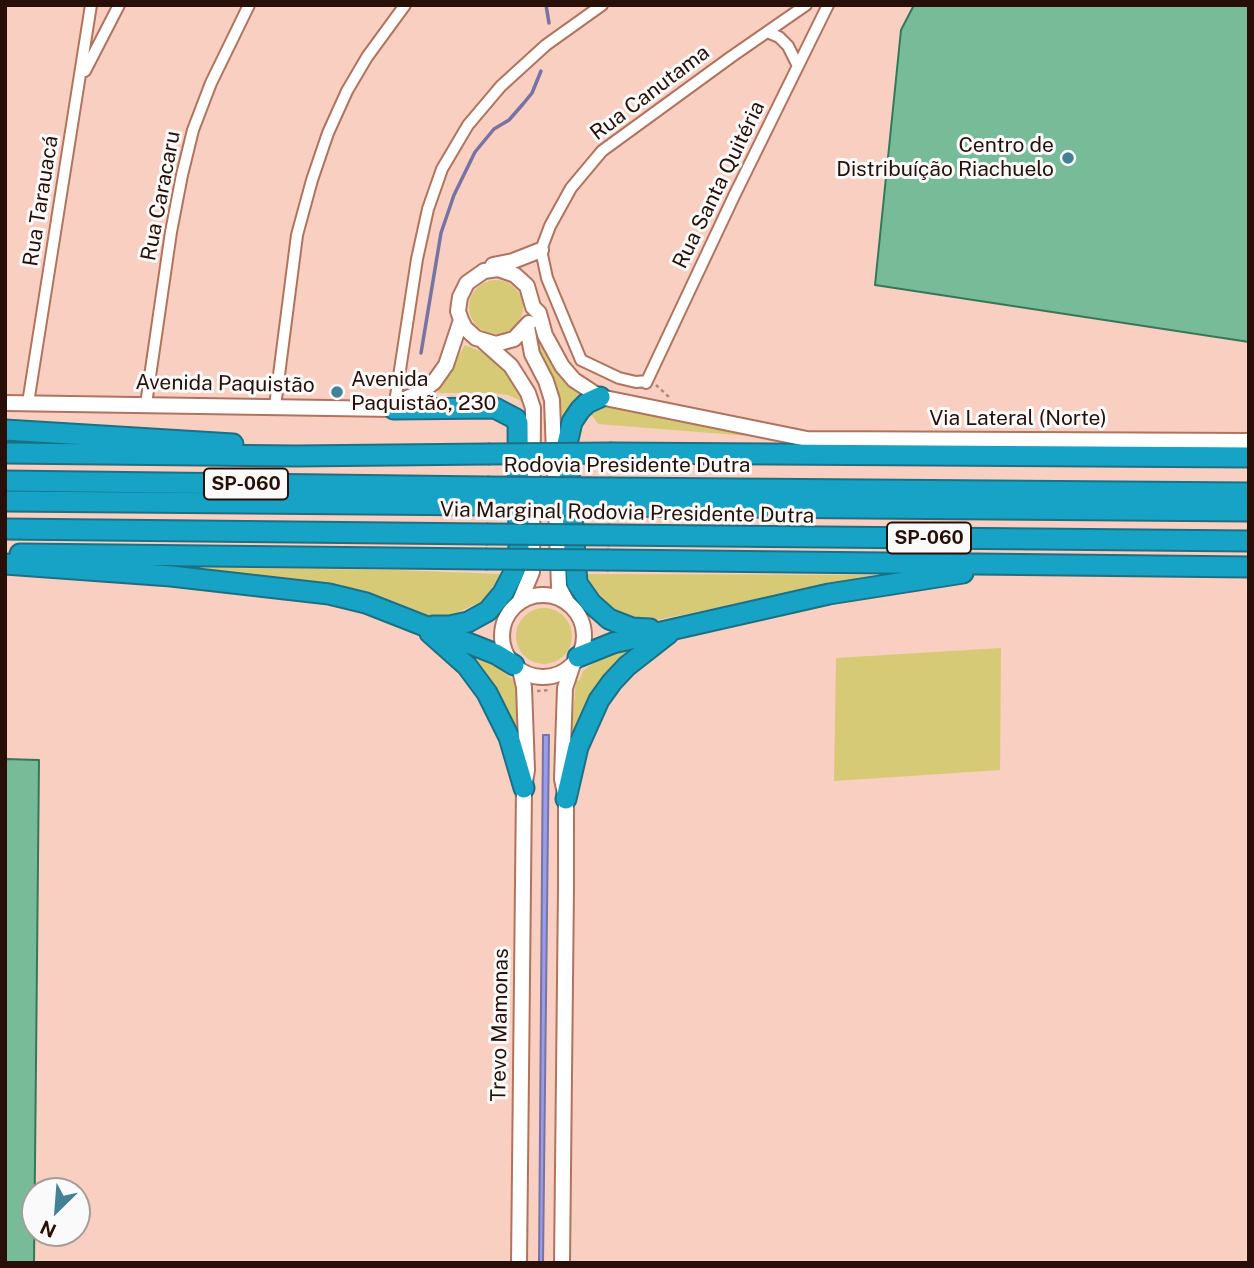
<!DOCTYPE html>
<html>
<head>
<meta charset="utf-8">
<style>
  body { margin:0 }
  #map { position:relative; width:1254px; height:1268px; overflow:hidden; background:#f8cfc0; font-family:"Public Sans",sans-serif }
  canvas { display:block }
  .frame { position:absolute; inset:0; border:7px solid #281008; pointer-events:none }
  .north { position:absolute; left:21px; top:1177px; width:70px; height:70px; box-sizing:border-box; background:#fafafa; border:2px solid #a69c99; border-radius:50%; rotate:205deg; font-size:19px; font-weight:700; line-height:28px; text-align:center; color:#281008 }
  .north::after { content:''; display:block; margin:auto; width:24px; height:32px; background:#438296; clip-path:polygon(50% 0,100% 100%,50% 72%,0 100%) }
</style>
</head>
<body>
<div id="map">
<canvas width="1254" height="1268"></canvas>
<div class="frame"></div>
<div class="north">N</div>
</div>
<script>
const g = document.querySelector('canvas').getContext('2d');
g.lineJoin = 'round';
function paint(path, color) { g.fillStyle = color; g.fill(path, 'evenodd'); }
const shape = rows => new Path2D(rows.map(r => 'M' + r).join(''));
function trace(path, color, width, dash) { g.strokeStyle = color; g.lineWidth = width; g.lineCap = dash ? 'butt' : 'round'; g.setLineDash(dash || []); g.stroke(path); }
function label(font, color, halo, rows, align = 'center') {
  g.font = font + ' "Public Sans",sans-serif'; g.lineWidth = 6; g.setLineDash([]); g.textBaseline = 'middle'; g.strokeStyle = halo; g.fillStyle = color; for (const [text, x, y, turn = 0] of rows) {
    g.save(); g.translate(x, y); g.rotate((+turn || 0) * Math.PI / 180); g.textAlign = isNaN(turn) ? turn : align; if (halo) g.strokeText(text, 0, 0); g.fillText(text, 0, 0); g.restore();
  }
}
const green = shape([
  '469 307a27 27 0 1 1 54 0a27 27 0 1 1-54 0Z',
  [538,337,557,371,582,396,563,421,557,387,540,353],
  [465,345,482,352,504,370,517,387,523,402,508,395,495,393,439,393,437,389,447,376],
  [601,406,614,406,762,437,598,424,589,411],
  [157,567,394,570,500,574,500,577,483,601,454,614,455,620,434,619],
  [586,574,881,575,642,623,620,614,598,596,586,579],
  '516 636a28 28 0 1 1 56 0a28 28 0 1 1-56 0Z',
  [636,648,571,739,576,680,579,681,583,671,601,657],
  [1001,648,1000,770,834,781,836,658],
  [462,654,496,666,515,681,519,735]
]);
const water = shape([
  [543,735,549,735,543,1263,539,1263,543,735]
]);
const stream = shape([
  [546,5,549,23],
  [421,353,441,233,454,195,475,152,494,129,509,120,523,104,532,93,541,71]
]);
const building = shape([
  [914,5,1249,5,1249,342,875,285,901,30,914,5],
  [5,759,39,760,34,1263,5,1263,5,759]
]);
const path = shape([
  [656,385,669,397],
  [537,691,551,690]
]);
const street = shape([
  [767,32,779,37,788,46,798,66],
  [85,71,119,5],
  [647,381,636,382,619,378,581,360,547,278,541,250,550,226,571,188,602,151,731,57,806,5],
  [646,383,734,196,828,5],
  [28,403,91,5],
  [146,404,171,232,182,175,193,130,211,83,249,5],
  [275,406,297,235,312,180,328,133,347,91,367,57,405,5],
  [394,409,417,259,428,209,442,169,468,125,501,86,546,45,602,5]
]);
const secondary = shape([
  [493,265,513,261,541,250],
  [461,320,465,328,476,338,496,344,514,339,529,323],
  [527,327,532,354,546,381,552,400,559,587,568,604],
  [484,342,511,366,528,393,533,408,532,572,519,603],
  [5,403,394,409,403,400,421,392,434,382,446,365,461,320,458,311,460,297,467,283,484,271,498,269,515,275,527,286,533,307,539,313,545,335,562,366,574,380,600,397,807,439,1249,441],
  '502 636a41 41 0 1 1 82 0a41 41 0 1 1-82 0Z',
  [519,1263,524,788,527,770,524,687,520,670],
  [562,1263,566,887,566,799,562,779,565,688,573,664]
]);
const highway = shape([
  [600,397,587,403,580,410,572,422,567,444,577,583,591,603,609,619,632,628,650,629],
  [394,409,495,408,516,419,518,423,519,547,514,572,503,593,488,611,468,622,450,626,433,626],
  [5,430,233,444],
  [5,453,296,456,488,454],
  [612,453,1249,457],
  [5,481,487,487],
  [611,488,1249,493],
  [5,501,487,505],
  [610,506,1249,511],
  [5,529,486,534],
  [610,535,1249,541],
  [20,554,485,559],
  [609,560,1249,567],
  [5,564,171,576,329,594,366,603,496,654,514,665],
  [430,633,467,666,487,693,509,737,524,788],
  [578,657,613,643,829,594,963,573],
  [566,799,578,747,599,700,612,682,627,666,668,634]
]);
const highwayBridge = shape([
  [488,454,612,453],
  [487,487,611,488],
  [487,505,610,506],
  [486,534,610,535],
  [485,559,609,560]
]);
const markers = [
  [1068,158,7,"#438296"],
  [337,392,7,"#438296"]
];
const shields = [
  [246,484,84],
  [929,538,84]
];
const shieldNames = [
  ["SP-060",246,484],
  ["SP-060",929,538]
];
const streetNames = [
  ["Rua Canutama",650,93,-37],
  ["Rua Santa Quitéria",719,185,-64],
  ["Rua Caracaru",161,196,-79],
  ["Rua Tarauacá",41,201,-81],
  ["Avenida Paquistão",225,384,1],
  ["Via Lateral (Norte)",1018,419],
  ["Rodovia Presidente Dutra",627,466],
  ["Via Marginal Rodovia Presidente Dutra",627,513,1],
  ["Trevo Mamonas",500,1025,-89]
];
const poiNames = [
  ["Centro de",1054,146],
  ["Distribuíção Riachuelo",1054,170],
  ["Avenida",351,380,"left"],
  ["Paquistão, 230",351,404,"left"]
];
paint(green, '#d6ca77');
paint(water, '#999de8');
trace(water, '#7773a5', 2);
trace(stream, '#7773a5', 3.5);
paint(building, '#78bb99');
trace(building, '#357858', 2);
trace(street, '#b1735d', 14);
trace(secondary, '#b1735d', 18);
trace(highway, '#1c7084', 23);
trace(path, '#ad8a7e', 2.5, [3.5, 3.5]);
trace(street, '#fff', 10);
trace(secondary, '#fff', 14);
trace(highway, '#16a3c6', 19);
trace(highwayBridge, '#1c7084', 23, []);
trace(highwayBridge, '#16a3c6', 19);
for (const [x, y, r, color] of markers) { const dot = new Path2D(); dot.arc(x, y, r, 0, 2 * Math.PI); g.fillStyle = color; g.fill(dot); trace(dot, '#fafafa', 2.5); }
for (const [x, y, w] of shields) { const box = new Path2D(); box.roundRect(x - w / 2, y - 15.5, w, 31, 5); g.fillStyle = '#fafafa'; g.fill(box); trace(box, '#281008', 2); }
label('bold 19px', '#281008', null, shieldNames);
label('21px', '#281008', '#fafafa', streetNames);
label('21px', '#281008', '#fafafa', poiNames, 'right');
</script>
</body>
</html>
